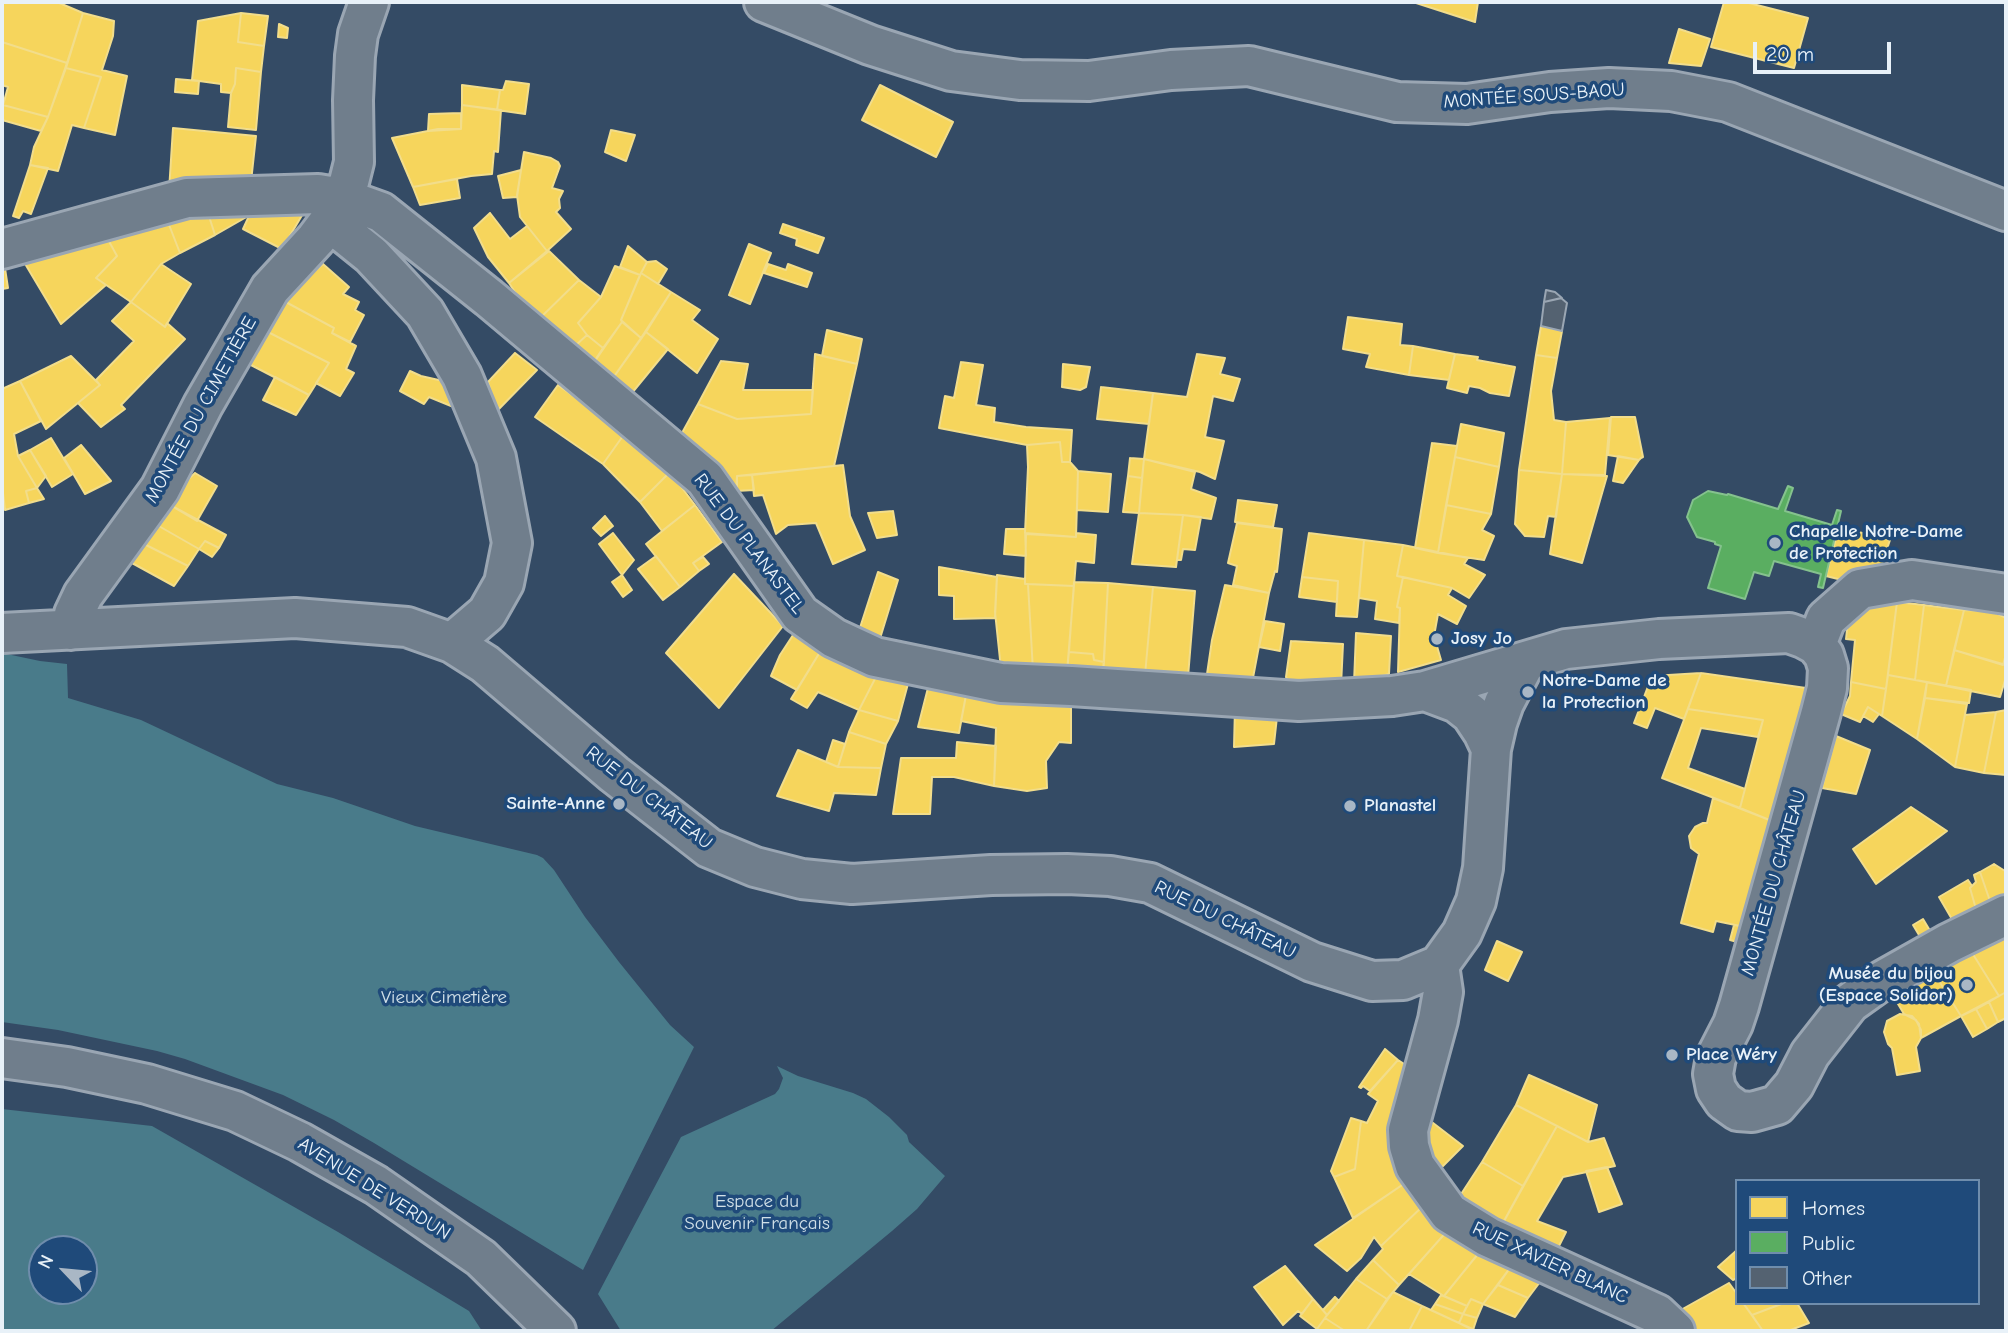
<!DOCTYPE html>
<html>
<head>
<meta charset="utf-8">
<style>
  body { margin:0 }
  #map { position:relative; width:2008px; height:1333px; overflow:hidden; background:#344b65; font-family:"Comic Neue",sans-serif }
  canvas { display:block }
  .frame { position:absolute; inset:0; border:4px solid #e8f1f8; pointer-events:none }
  .legend { position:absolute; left:1735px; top:1179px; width:245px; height:126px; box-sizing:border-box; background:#1f4a7a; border:2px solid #6f8dac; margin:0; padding:9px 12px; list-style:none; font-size:21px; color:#e8f1f8 }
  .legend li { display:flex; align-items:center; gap:14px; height:35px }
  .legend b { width:35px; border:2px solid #6f8dac }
  .north { position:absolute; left:28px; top:1235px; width:70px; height:70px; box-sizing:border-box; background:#1f4a7a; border:2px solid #6f8dac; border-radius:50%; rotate:296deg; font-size:19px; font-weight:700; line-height:28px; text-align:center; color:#e8f1f8 }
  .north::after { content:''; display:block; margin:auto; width:24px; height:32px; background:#a9b7c5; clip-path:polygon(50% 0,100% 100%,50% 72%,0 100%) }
  .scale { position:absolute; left:1753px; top:42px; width:138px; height:32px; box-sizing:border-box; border:4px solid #e8f1f8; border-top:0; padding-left:9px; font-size:21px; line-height:24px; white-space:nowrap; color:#e8f1f8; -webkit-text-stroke:5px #1f4a7a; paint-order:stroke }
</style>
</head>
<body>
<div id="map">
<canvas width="2008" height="1333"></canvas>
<div class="frame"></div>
<ul class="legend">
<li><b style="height:19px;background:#f6d55c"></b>Homes</li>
<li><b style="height:19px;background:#5aae61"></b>Public</li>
<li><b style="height:19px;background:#546271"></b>Other</li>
</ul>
<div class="north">N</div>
<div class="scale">20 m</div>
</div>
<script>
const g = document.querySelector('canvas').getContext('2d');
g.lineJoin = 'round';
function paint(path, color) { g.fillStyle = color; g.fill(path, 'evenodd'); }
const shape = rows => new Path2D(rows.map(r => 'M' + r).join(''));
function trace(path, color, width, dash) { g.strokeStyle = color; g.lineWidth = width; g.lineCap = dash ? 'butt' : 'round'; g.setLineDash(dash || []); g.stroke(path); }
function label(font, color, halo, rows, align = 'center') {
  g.font = font + ' "Comic Neue",sans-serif'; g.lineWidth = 7; g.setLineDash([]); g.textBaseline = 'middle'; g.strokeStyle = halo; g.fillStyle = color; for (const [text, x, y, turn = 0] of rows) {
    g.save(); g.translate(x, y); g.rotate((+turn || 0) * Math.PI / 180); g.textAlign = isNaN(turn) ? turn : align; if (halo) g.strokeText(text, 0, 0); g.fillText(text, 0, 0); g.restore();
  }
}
const green = shape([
  [2,653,40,661,67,664,68,698,141,720,277,784,333,798,415,826,537,855,543,858,554,870,585,917,619,962,670,1025,694,1047,583,1270,374,1143,334,1120,283,1095,185,1059,157,1051,58,1030,2,1022],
  [777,1066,798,1076,853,1093,866,1099,889,1117,907,1135,909,1142,945,1176,917,1209,892,1231,771,1331,621,1331,598,1294,681,1137,775,1094,779,1089,783,1078],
  [2,1109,152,1126,338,1232,469,1311,482,1331,2,1331],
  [42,1249,84,1249,84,1291,42,1291]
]);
const homes = shape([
  [2,2,57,2,83,13,67,63,2,42,2,2],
  [1413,2,1478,2,1475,22,1413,2],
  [1724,2,1745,2,1808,18,1794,68,1711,47,1724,2],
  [83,13,114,21,113,36,102,70,127,76,115,135,84,128,101,77,66,68,83,13],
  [241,13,238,42,264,46,261,72,236,68,235,84,231,93,221,92,221,84,192,80,198,21,241,13],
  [241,13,268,16,264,46,238,42,241,13],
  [279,24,288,28,287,38,278,37,279,24],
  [1679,29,1710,39,1701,66,1669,63,1679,29],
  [2,42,67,63,48,117,3,105,8,87,2,85,2,42],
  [66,68,101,77,84,128,72,125,58,171,30,165,34,147,48,117,66,68],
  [236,68,261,72,256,130,228,127,231,93,235,84,236,68],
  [176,79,199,81,198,94,175,92,176,79],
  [506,81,529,84,525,114,497,110,500,90,503,90,506,81],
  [462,85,500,90,497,110,462,105,462,85],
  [880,85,953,122,936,157,862,120,880,85],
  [3,105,48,117,41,131,2,120,3,105],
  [462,105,501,110,498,152,494,151,492,174,471,176,413,187,392,138,438,129,461,129,462,105],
  [461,113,461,129,428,131,429,114,461,113],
  [173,128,256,136,251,182,169,191,173,128],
  [611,130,635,135,626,161,605,152,611,130],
  [524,152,551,158,558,162,560,166,552,188,563,191,559,199,560,208,556,212,571,229,547,251,520,217,517,195,524,152],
  [30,165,48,168,31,214,23,211,19,218,13,216,30,165],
  [521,170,517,197,503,198,498,176,521,170],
  [457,179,460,198,420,205,413,187,457,179],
  [263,208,304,212,282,249,243,229,249,216,263,208],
  [207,210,215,235,180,253,166,217,207,210],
  [207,210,250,215,215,235,207,210],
  [490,213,510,239,527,226,547,251,509,283,488,257,474,228,490,213],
  [166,217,180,253,161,264,131,302,96,278,117,256,105,234,166,217],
  [783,224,824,238,818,253,796,245,797,239,780,233,783,224],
  [105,234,117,256,96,278,106,285,61,324,21,257,105,234],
  [749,244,771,253,750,304,729,295,749,244],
  [628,246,647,262,640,275,620,267,628,246],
  [549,251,579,280,535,323,509,283,549,251],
  [656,261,667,269,658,284,641,273,647,262,656,261],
  [4,262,8,288,2,289,2,263,4,262],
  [161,264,191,284,165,327,131,302,161,264],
  [323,264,349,287,343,294,359,302,355,310,364,315,350,342,332,333,334,328,282,300,287,294,323,264],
  [768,264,786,270,788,264,812,273,807,287,764,273,768,264],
  [615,266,640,275,621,320,622,322,603,348,587,335,578,323,601,297,615,266],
  [641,273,671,292,641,338,621,320,641,273],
  [579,280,601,297,578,323,587,335,563,357,535,323,579,280],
  [671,292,700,310,692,320,718,339,697,373,646,332,671,292],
  [282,300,334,328,332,333,356,346,346,369,354,373,340,396,316,383,329,363,266,331,282,300],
  [131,302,165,327,167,323,185,339,121,405,125,409,101,427,78,403,100,385,96,380,134,341,112,321,131,302],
  [1348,317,1402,324,1400,345,1413,346,1409,375,1366,367,1370,354,1343,349,1348,317],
  [622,322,641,338,608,385,588,371,622,322],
  [1541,326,1562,331,1557,358,1536,355,1541,326],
  [827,330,862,339,857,364,822,356,827,330],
  [266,331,329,363,309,395,249,364,266,331],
  [646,332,668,349,627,399,608,385,646,332],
  [587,335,603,348,588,371,563,357,587,335],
  [1413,346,1455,354,1449,380,1409,375,1413,346],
  [515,353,537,370,497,411,488,382,515,353],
  [815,354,857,364,834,466,737,476,737,494,677,442,698,404,737,419,811,414,815,354],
  [1197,354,1225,358,1220,374,1240,379,1233,401,1213,396,1205,437,1224,441,1215,479,1200,472,1144,459,1153,393,1187,397,1197,354],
  [1455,354,1478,357,1477,360,1515,367,1509,396,1490,393,1480,388,1469,386,1467,393,1447,388,1455,354],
  [1536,355,1557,358,1551,391,1554,420,1566,422,1562,474,1519,470,1536,355],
  [71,356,100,385,46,429,20,381,71,356],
  [721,361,748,364,743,390,813,390,811,414,737,419,698,404,721,361],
  [961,362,983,365,976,405,995,408,994,422,1026,427,1072,430,1070,462,1062,462,1060,442,1027,445,939,428,945,396,954,398,961,362],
  [1063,364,1090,367,1086,387,1080,390,1062,387,1063,364],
  [410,371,421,376,443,381,451,406,429,397,424,404,400,391,410,371],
  [275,377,309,395,296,415,263,400,275,377],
  [20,381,41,421,14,434,18,456,37,488,26,491,29,503,5,510,2,484,2,389,20,381],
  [558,385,625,433,603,464,535,417,558,385],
  [1101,387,1153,393,1149,424,1097,419,1101,387],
  [1611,417,1635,417,1643,457,1641,458,1639,460,1608,455,1611,417],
  [1610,418,1605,475,1562,474,1566,422,1610,418],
  [1461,424,1504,433,1499,467,1455,457,1461,424],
  [625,433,670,472,640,502,603,464,625,433],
  [51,438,73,474,52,487,30,450,51,438],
  [1060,442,1062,462,1070,462,1078,471,1076,537,1025,533,1028,467,1027,445,1060,442],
  [1432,443,1457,446,1438,553,1415,548,1432,443],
  [81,445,111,481,85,494,64,458,81,445],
  [30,450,46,476,37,488,18,456,30,450],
  [1618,456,1639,460,1623,483,1613,481,1618,456],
  [1455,457,1499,467,1491,514,1446,505,1455,457],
  [1130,458,1144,459,1142,478,1128,476,1130,458],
  [1144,459,1195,472,1191,489,1216,498,1211,519,1183,515,1139,513,1144,459],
  [843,465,850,516,865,550,833,564,816,523,788,525,776,534,763,495,754,496,752,475,843,465],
  [1519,470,1562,474,1556,517,1548,516,1544,537,1525,536,1515,524,1519,470],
  [1078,471,1111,474,1108,512,1077,510,1078,471],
  [670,472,695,505,662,531,640,502,670,472],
  [195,473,217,486,197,521,170,505,181,486,195,473],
  [1562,474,1607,476,1582,563,1550,554,1562,474],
  [752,475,754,490,736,491,737,476,752,475],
  [1128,476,1142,478,1139,513,1123,512,1128,476],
  [37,488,44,499,29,503,26,491,37,488],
  [1238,500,1277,505,1273,527,1235,522,1238,500],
  [170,505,226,535,219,548,205,541,199,549,157,525,170,505],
  [695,505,722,542,693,563,699,571,680,587,646,544,695,505],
  [1446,505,1491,514,1482,530,1494,536,1484,560,1438,553,1446,505],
  [893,511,897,535,877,538,868,513,893,511],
  [1139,513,1183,515,1176,567,1132,564,1139,513],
  [1183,515,1201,517,1195,550,1183,549,1181,560,1177,560,1183,515],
  [605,516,613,526,601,536,593,528,605,516],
  [1237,523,1282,529,1277,572,1275,571,1269,593,1233,585,1237,566,1228,563,1237,523],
  [157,525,199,549,188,566,144,544,157,525],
  [1839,527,1890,540,1879,573,1838,579,1826,576,1839,527],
  [1006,529,1025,529,1026,556,1004,554,1006,529],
  [613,533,634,560,622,575,599,544,613,533],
  [1076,533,1096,535,1094,563,1076,561,1074,586,1025,584,1026,534,1076,537,1076,533],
  [1309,533,1364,540,1357,617,1336,616,1338,581,1302,577,1309,533],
  [1364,540,1403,545,1397,576,1403,577,1397,607,1400,608,1399,623,1375,619,1377,601,1359,598,1364,540],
  [205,541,219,548,212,557,199,549,205,541],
  [144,544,188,566,174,586,132,563,144,544],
  [1403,545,1468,558,1464,564,1485,575,1469,598,1452,588,1397,576,1403,545],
  [656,556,680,587,663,600,638,569,656,556],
  [703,557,709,564,699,571,693,563,703,557],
  [939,567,997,577,995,618,954,619,954,596,939,595,939,567],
  [878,572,898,580,878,645,857,637,878,572],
  [734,574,783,626,719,708,666,653,734,574],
  [622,575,632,590,623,597,612,582,622,575],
  [997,575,1025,579,1025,584,1028,584,1033,671,1001,669,995,612,997,575],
  [1302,577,1338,581,1337,602,1299,597,1302,577],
  [1403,577,1452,588,1448,595,1466,606,1457,624,1438,614,1434,636,1441,660,1398,672,1400,608,1397,607,1403,577],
  [1074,582,1108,583,1104,662,1094,660,1093,654,1069,652,1074,582],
  [1108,583,1153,587,1145,675,1103,674,1108,583],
  [1028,584,1074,586,1067,672,1033,671,1028,584],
  [1225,585,1269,593,1252,683,1206,681,1212,640,1225,585],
  [1153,587,1195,591,1188,677,1145,675,1153,587],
  [1859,601,1897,602,1886,689,1851,682,1855,640,1846,639,1849,611,1859,601],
  [1897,602,1924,605,1915,680,1888,675,1897,602],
  [1924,605,1964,610,1946,686,1915,680,1924,605],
  [1964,610,1992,611,2006,618,2006,654,2003,665,1954,650,1964,610],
  [1265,621,1284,624,1280,651,1259,647,1265,621],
  [795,632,820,652,797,690,771,676,780,655,795,632],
  [1356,633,1391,636,1389,674,1354,683,1356,633],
  [1291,641,1343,644,1341,686,1289,684,1286,677,1291,641],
  [823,647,878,673,859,710,818,692,807,708,791,699,823,647],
  [1954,650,2006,665,2006,677,2000,697,1946,686,1954,650],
  [1069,652,1093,654,1094,660,1104,662,1103,674,1067,672,1069,652],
  [878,673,909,680,898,721,859,710,878,673],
  [1701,673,1684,719,1655,708,1647,728,1634,723,1652,676,1701,673],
  [1701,673,1806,688,1772,821,1740,808,1763,720,1688,709,1701,673],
  [1888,675,1927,682,1917,739,1882,716,1888,675],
  [1851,682,1886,689,1882,716,1868,707,1860,722,1841,714,1850,696,1851,682],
  [1927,682,1971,690,1969,703,1925,698,1927,682],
  [929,684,967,690,959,733,918,727,929,684],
  [967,690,1071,699,1071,743,1059,742,1046,761,1047,788,1027,791,994,786,996,728,961,721,967,690],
  [1925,698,1967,704,1955,767,1917,739,1925,698],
  [1235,707,1278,708,1274,744,1234,747,1235,707],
  [1868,707,1879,714,1873,722,1863,716,1868,707],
  [1688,709,1763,720,1758,737,1701,728,1688,768,1745,789,1740,808,1662,778,1688,709],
  [859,710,898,721,886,744,849,732,859,710],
  [2006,710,2006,775,1984,773,1996,712,2006,710],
  [1996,712,1984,773,1955,767,1965,715,1996,712],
  [849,732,886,744,881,768,838,767,849,732],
  [1836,736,1870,750,1856,794,1822,788,1836,736],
  [833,740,845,744,838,767,826,762,833,740],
  [957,742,996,746,994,786,954,777,932,777,930,814,893,814,901,758,956,758,957,742],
  [798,750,838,767,881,768,876,795,834,793,829,811,777,796,798,750],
  [1713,798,1772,821,1745,927,1716,921,1713,932,1681,923,1699,854,1691,848,1689,836,1695,827,1703,823,1707,823,1713,798],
  [1911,807,1947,831,1876,884,1853,849,1911,807],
  [1994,864,2005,871,2006,869,2006,895,1990,901,1980,872,1994,864],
  [1980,872,1990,901,1976,909,1970,888,1976,882,1974,875,1980,872],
  [1968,880,1972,886,1970,888,1976,909,1953,921,1939,897,1968,880],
  [1923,919,1932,934,1922,940,1913,925,1923,919],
  [1734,925,1745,927,1741,943,1730,940,1734,925],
  [2006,928,2006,992,1999,996,1971,951,2006,928],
  [1497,941,1522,952,1508,981,1485,970,1497,941],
  [1971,951,1999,996,1961,1016,1934,973,1971,951],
  [1934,973,1961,1016,1921,1038,1921,1030,1916,1020,1904,1014,1895,999,1934,973],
  [2006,992,2006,1018,1998,1022,1989,1002,2006,992],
  [1989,1002,1998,1022,1987,1029,1976,1009,1989,1002],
  [1976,1009,1987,1029,1973,1037,1961,1016,1976,1009],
  [1900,1014,1912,1016,1919,1024,1921,1038,1916,1047,1920,1071,1897,1075,1892,1048,1888,1044,1884,1032,1887,1021,1900,1014],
  [1385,1049,1398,1060,1370,1091,1363,1086,1361,1088,1359,1087,1385,1049],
  [1398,1060,1415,1071,1408,1181,1353,1218,1334,1177,1355,1169,1361,1121,1367,1123,1378,1101,1368,1094,1398,1060],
  [1529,1075,1597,1105,1588,1142,1516,1105,1529,1075],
  [1516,1105,1557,1126,1523,1186,1482,1162,1516,1105],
  [1424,1116,1463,1146,1436,1173,1429,1167,1424,1116],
  [1351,1118,1361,1121,1355,1169,1334,1177,1331,1171,1351,1118],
  [1557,1126,1588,1142,1604,1138,1615,1166,1563,1177,1537,1221,1566,1232,1555,1254,1498,1232,1557,1126],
  [1482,1162,1523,1186,1498,1232,1454,1205,1482,1162],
  [1607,1167,1622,1204,1599,1212,1586,1171,1607,1167],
  [1408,1181,1424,1205,1381,1246,1374,1237,1361,1258,1347,1271,1315,1245,1408,1181],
  [1424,1205,1449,1229,1399,1285,1373,1260,1383,1249,1381,1246,1424,1205],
  [1449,1229,1482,1249,1444,1296,1409,1274,1449,1229],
  [1482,1249,1515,1261,1483,1304,1471,1299,1467,1306,1444,1296,1482,1249],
  [1737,1250,1737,1278,1733,1280,1718,1267,1737,1250],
  [1373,1260,1399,1285,1387,1299,1356,1279,1373,1260],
  [1515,1261,1546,1274,1528,1298,1498,1285,1515,1261],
  [1285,1266,1313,1299,1302,1314,1298,1311,1283,1325,1254,1287,1285,1266],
  [1356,1279,1387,1299,1366,1331,1345,1331,1325,1318,1356,1279],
  [1729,1283,1737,1294,1737,1303,1743,1303,1763,1331,1692,1331,1679,1311,1729,1283],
  [1498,1285,1528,1298,1515,1317,1483,1304,1498,1285],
  [1393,1292,1422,1306,1409,1331,1366,1331,1393,1292],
  [1441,1295,1467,1306,1463,1314,1435,1304,1441,1295],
  [1335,1297,1339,1301,1327,1315,1323,1310,1335,1297],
  [1313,1299,1327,1315,1317,1329,1300,1316,1313,1299],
  [1471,1299,1483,1304,1477,1318,1463,1314,1471,1299],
  [1743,1303,1784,1303,1752,1315,1743,1303],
  [1784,1303,1797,1303,1809,1323,1788,1331,1763,1331,1752,1315,1784,1303],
  [1435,1304,1463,1314,1459,1323,1431,1310,1435,1304],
  [1422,1306,1459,1323,1477,1331,1409,1331,1422,1306],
  [1463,1314,1477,1318,1473,1330,1459,1323,1463,1314],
  [1325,1318,1345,1331,1321,1331,1317,1329,1325,1318]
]);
const public = shape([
  [1788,486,1793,488,1785,511,1832,525,1837,510,1841,511,1823,588,1818,587,1821,574,1774,561,1769,576,1754,572,1745,599,1708,588,1721,546,1715,544,1715,542,1697,537,1687,517,1693,500,1708,491,1727,495,1728,494,1778,509,1788,486]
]);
const building = shape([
  [1546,290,1555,292,1562,298,1544,302,1546,290],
  [1561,298,1567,303,1562,331,1541,326,1544,302,1561,298]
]);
const street = shape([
  [764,2,870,45,951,71,1020,80,1089,81,1171,70,1249,66,1397,102,1467,104,1550,92,1609,88,1671,91,1728,102,2006,211],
  [330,222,371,255,425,313,462,376,496,458,512,543,504,583,487,613,452,643],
  [2,249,187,198,318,194,342,198,381,212,489,298,705,479,800,614,834,638,875,657,1001,683,1071,686,1299,701,1392,696,1425,691,1566,649,1659,639,1789,633,1803,638,1816,645,1824,655,1828,668,1827,688,1821,712,1739,1006,1733,1024,1716,1057,1713,1074,1716,1089,1724,1101,1738,1111,1752,1112,1777,1105,1794,1085,1810,1054,1850,1003,1878,983,1949,943,2006,915],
  [71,630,74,614,83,595,160,489,203,405,270,289,316,239,337,211,349,182,354,162,353,100,355,56,358,34,369,2],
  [2,633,295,618,407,627,452,643,485,664,614,774,709,848,755,867,802,879,852,884,991,875,1067,874,1110,876,1150,883,1312,962,1372,981,1403,980,1439,965],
  [1816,645,1826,619,1860,589,1912,580,2006,594],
  [1526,661,1504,703,1497,723,1491,749,1483,868,1476,901,1462,933,1439,965,1443,992,1438,1020,1408,1130,1409,1146,1415,1166,1449,1213,1488,1237,1657,1314,1675,1331],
  [1425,691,1457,703,1471,714,1483,732,1491,749]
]);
const secondary = shape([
  [2,1058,67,1067,147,1084,235,1111,300,1142,376,1185,481,1258,556,1331]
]);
const markers = [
  [1775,543,7,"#a9b7c5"],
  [1437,639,7,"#a9b7c5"],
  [1528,692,7,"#a9b7c5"],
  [619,804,7,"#a9b7c5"],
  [1350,806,7,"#a9b7c5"],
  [1967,985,7,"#a9b7c5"],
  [1672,1055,7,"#a9b7c5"]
];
const streetNames = [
  ["MONTÉE SOUS-BAOU",1534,96,-4],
  ["MONTÉE DU CIMETIÈRE",201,410,-61],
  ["RUE DU PLANASTEL",749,544,53],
  ["RUE DU CHÂTEAU",649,798,38],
  ["MONTÉE DU CHÂTEAU",1774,883,-74],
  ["RUE DU CHÂTEAU",1225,920,26],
  ["AVENUE DE VERDUN",374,1189,32],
  ["RUE XAVIER BLANC",1550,1263,25]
];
const poiNames = [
  ["Chapelle Notre-Dame",1789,532],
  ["de Protection",1789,554],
  ["Josy Jo",1451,639],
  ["Notre-Dame de",1542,681],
  ["la Protection",1542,703],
  ["Sainte-Anne",605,804,"right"],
  ["Planastel",1364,806],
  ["Musée du bijou",1953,974,"right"],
  ["(Espace Solidor)",1953,996,"right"],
  ["Place Wéry",1686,1055]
];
const parkNames = [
  ["Vieux Cimetière",444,998],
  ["Espace du",757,1202],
  ["Souvenir Français",757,1224]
];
paint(green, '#497b8a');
paint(homes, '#f6d55c');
trace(homes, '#f2dd8b', 2);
paint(public, '#5aae61');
trace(public, '#85c28e', 2);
paint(building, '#546271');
trace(building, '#9aa6b3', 2);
trace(street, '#9aa6b3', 44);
trace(secondary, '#9aa6b3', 44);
trace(street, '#707e8c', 38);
trace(secondary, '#707e8c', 38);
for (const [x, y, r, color] of markers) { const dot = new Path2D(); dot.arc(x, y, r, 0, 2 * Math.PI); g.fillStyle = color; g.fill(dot); trace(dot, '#1f4a7a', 2.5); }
label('19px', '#e8f1f8', '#1f4a7a', streetNames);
label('bold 19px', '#e8f1f8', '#1f4a7a', poiNames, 'left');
label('19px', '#d1e0e8', '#1f4a7a', parkNames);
</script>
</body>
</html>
